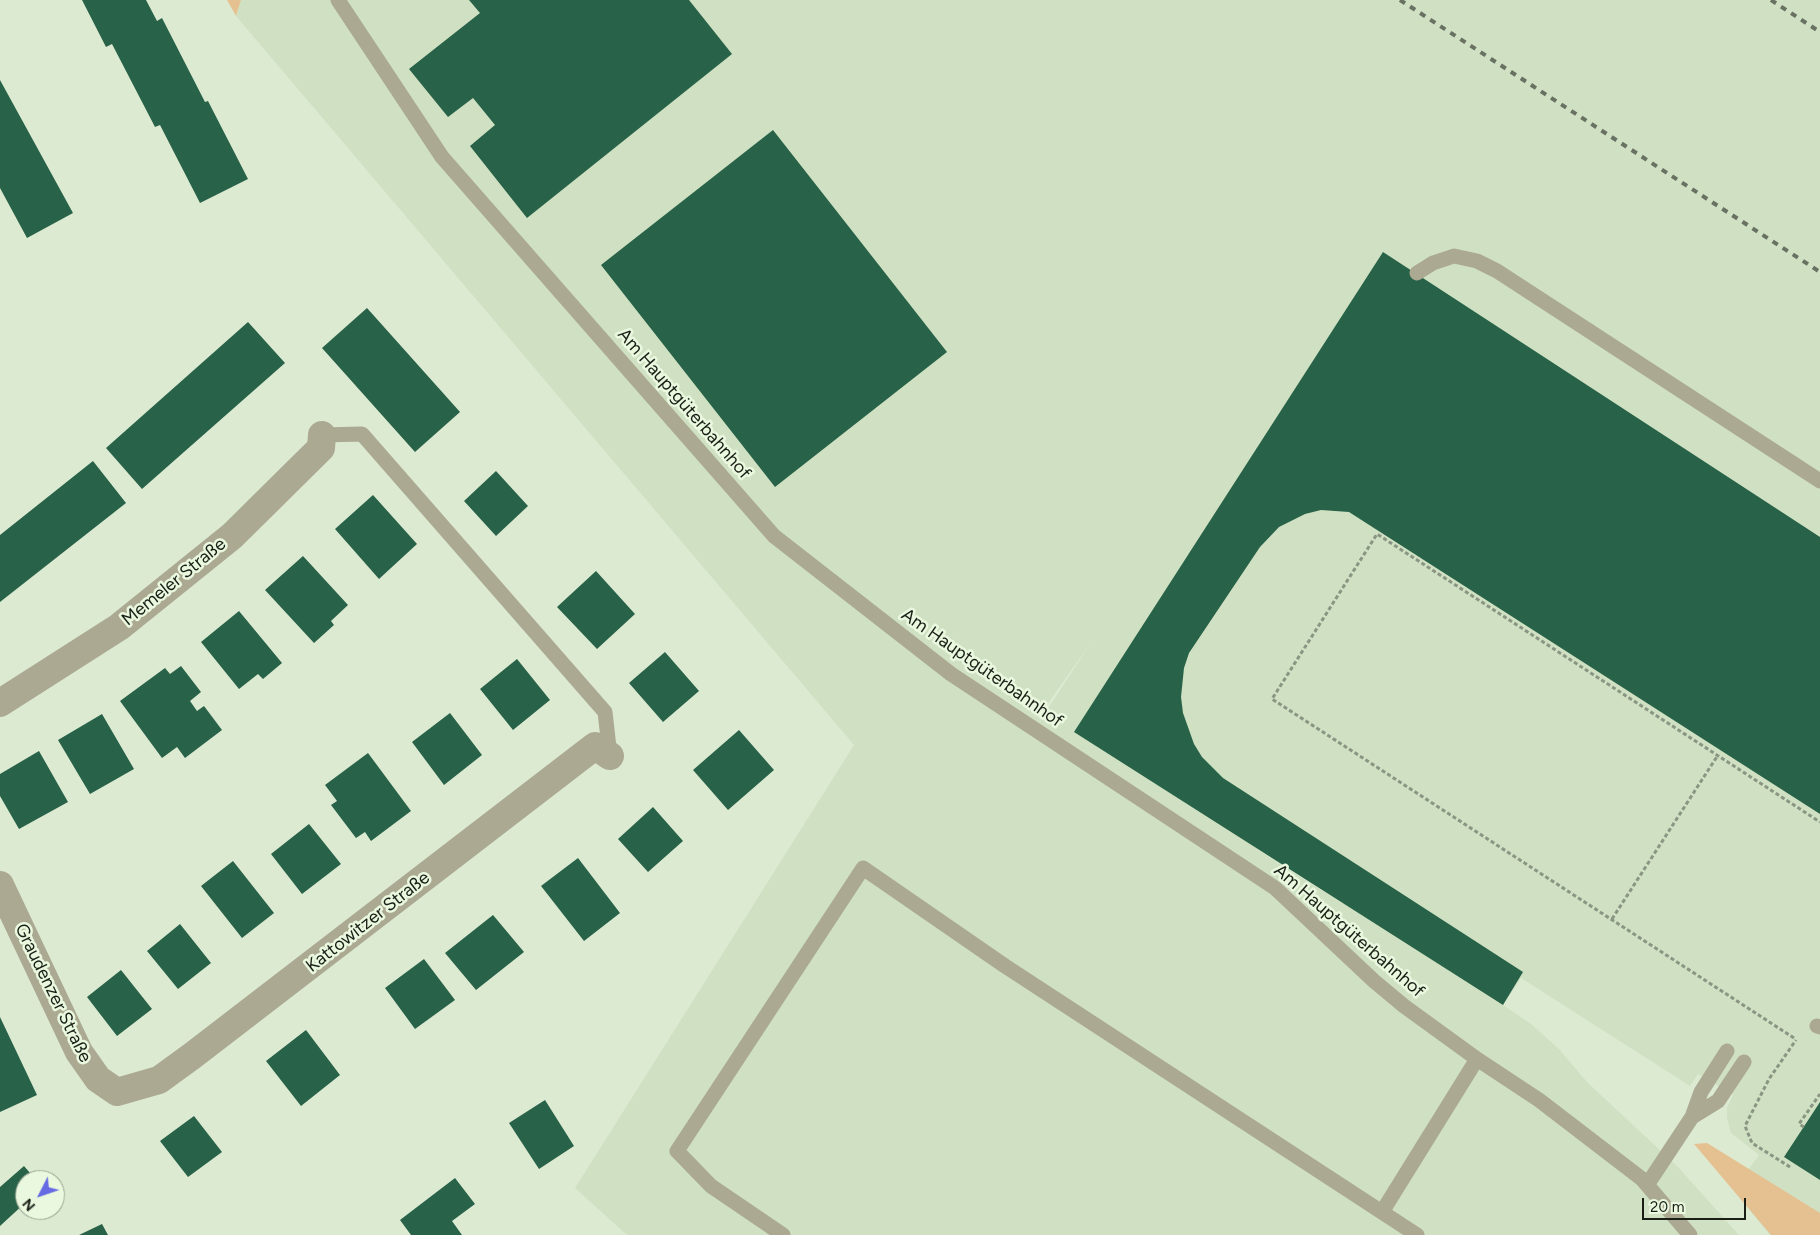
<!DOCTYPE html>
<html>
<head>
<meta charset="utf-8">
<style>
  body { margin:0 }
  #map { position:relative; width:1820px; height:1235px; overflow:hidden; background:#dcead2; font-family:Figtree,sans-serif }
  canvas { display:block }
  .north { position:absolute; left:15px; top:1170px; width:50px; height:50px; box-sizing:border-box; background:#e9f8df; border:1px solid #96a18f; border-radius:50%; rotate:229deg; font-size:14px; font-weight:700; line-height:20px; text-align:center; color:#1a1f16 }
  .north::after { content:''; display:block; margin:auto; width:18px; height:22px; background:#666ae3; clip-path:polygon(50% 0,100% 100%,50% 72%,0 100%) }
  .scale { position:absolute; left:1642px; top:1198px; width:104px; height:22px; box-sizing:border-box; border:2px solid #1a1f16; border-top:0; padding-left:6px; font-size:15px; line-height:18px; white-space:nowrap; color:#1a1f16; -webkit-text-stroke:4px #e9f8df; paint-order:stroke }
</style>
</head>
<body>
<div id="map">
<canvas width="1820" height="1235"></canvas>
<div class="north">N</div>
<div class="scale">20 m</div>
</div>
<script>
const g = document.querySelector('canvas').getContext('2d');
g.lineJoin = 'round';
function paint(path, color) { g.fillStyle = color; g.fill(path, 'evenodd'); }
const shape = rows => new Path2D(rows.map(r => 'M' + r).join(''));
function trace(path, color, width, dash) { g.strokeStyle = color; g.lineWidth = width; g.lineCap = dash ? 'butt' : 'round'; g.setLineDash(dash || []); g.stroke(path); }
function label(font, color, halo, rows, align = 'center') {
  g.font = font + ' Figtree,sans-serif'; g.lineWidth = 5; g.setLineDash([]); g.textBaseline = 'middle'; g.strokeStyle = halo; g.fillStyle = color; for (const [text, x, y, turn = 0] of rows) {
    g.save(); g.translate(x, y); g.rotate((+turn || 0) * Math.PI / 180); g.textAlign = isNaN(turn) ? turn : align; if (halo) g.strokeText(text, 0, 0); g.fillText(text, 0, 0); g.restore();
  }
}
const built = shape([
  [241,0,1820,0,1820,1235,1770,1235,1733,1190,1759,1155,1731,1133,1727,1118,1727,1108,1733,1095,1698,1074,1690,1086,1521,978,1503,1005,1531,1024,1559,1049,1587,1082,1678,1167,1739,1235,627,1235,575,1188,854,745,236,16],
  [1092,641,1045,713,1060,723,1042,712],
  [1227,829,1343,903,1343,904,1283,866]
]);
const green = shape([
  [227,0,241,0,236,16],
  [1707,1143,1820,1213,1820,1235,1771,1235,1694,1144]
]);
const building = shape([
  [82,0,146,0,157,21,162,18,205,102,208,101,248,179,200,203,160,125,155,127,112,44,106,47],
  [469,0,689,0,732,54,527,218,470,146,495,125,473,98,448,117,409,69,480,13],
  [0,80,73,213,27,238,0,188],
  [773,130,947,352,775,487,601,265],
  [1383,252,1820,537,1820,814,1349,512,1321,510,1305,514,1279,527,1260,547,1189,653,1184,668,1181,697,1183,713,1194,744,1202,757,1223,778,1523,972,1503,1005,1074,732],
  [367,308,460,412,415,452,322,348],
  [248,322,285,363,142,489,106,448],
  [93,461,126,503,0,602,0,535],
  [496,471,528,506,496,536,464,501],
  [373,495,417,544,379,579,335,529],
  [303,556,348,605,331,621,334,625,314,643,265,590],
  [596,571,635,614,597,649,557,607],
  [239,611,282,663,263,679,258,674,239,689,201,642],
  [665,652,699,691,663,722,629,683],
  [517,659,550,700,513,730,480,689],
  [181,666,201,692,190,701,197,711,204,706,222,730,185,758,177,747,162,758,120,701,165,668,170,674],
  [450,713,482,755,444,785,412,742],
  [102,714,134,769,90,794,58,740],
  [739,730,774,770,728,810,693,770],
  [39,751,68,802,19,829,0,796,0,774],
  [368,753,411,811,371,841,365,832,356,838,331,805,337,801,325,785],
  [653,807,683,841,648,872,618,839],
  [309,824,341,864,302,894,271,854],
  [578,858,620,913,584,941,541,886],
  [233,861,274,913,242,938,201,886],
  [493,915,524,952,476,990,445,953],
  [180,924,211,963,178,989,147,951],
  [424,959,455,1000,415,1029,385,988],
  [121,970,152,1009,117,1036,87,997],
  [0,1017,37,1095,0,1112],
  [306,1030,340,1075,301,1106,266,1061],
  [545,1100,574,1146,539,1169,509,1123],
  [1820,1102,1820,1180,1784,1157],
  [194,1116,222,1152,188,1177,160,1141],
  [24,1166,36,1180,25,1180,25,1203,0,1226,0,1187],
  [455,1178,475,1204,452,1221,462,1235,411,1235,400,1220],
  [102,1224,108,1235,79,1235]
]);
const path = shape([
  [1612,919,1718,755],
  [1794,1038,1272,699,1377,534,1820,822],
  [1804,1127,1799,1124,1820,1094],
  [1790,1167,1752,1143,1745,1126,1769,1079,1796,1040]
]);
const lane = shape([
  [338,0,442,157,774,536,951,674,1275,888,1374,981,1404,1006,1477,1059,1539,1100,1642,1179,1690,1235],
  [1417,273,1433,263,1454,256,1477,261,1497,271,1820,481],
  [322,435,362,434,605,712,610,756],
  [1817,1026,1820,1027],
  [1692,1117,1701,1092,1727,1051],
  [1647,1185,1692,1117,1718,1101,1744,1062],
  [1382,1212,1477,1059],
  [783,1235,711,1186,677,1151,863,868,1005,966,1417,1235]
]);
const street = shape([
  [0,703,119,627,232,536,321,448,322,435],
  [0,885,79,1052,98,1079,117,1092,159,1080,192,1056,595,746,610,756]
]);
const rail = shape([
  [1400,0,1820,272],
  [1771,0,1820,32]
]);
const streetNames = [
  ["Am Hauptgüterbahnhof",684,404,49],
  ["Memeler Straße",174,582,-39],
  ["Am Hauptgüterbahnhof",982,668,35],
  ["Kattowitzer Straße",368,922,-38],
  ["Am Hauptgüterbahnhof",1349,931,41],
  ["Graudenzer Straße",53,993,64]
];
paint(built, '#cfe1c2');
paint(green, '#e5c191');
paint(building, '#286248');
trace(path, '#8a9583', 3, [4, 2.5]);
trace(lane, '#aba991', 15);
trace(street, '#aba991', 28);
trace(rail, '#697162', 4, [6, 6]);
label('18px', '#1a1f16', '#e9f8df', streetNames);
</script>
</body>
</html>
